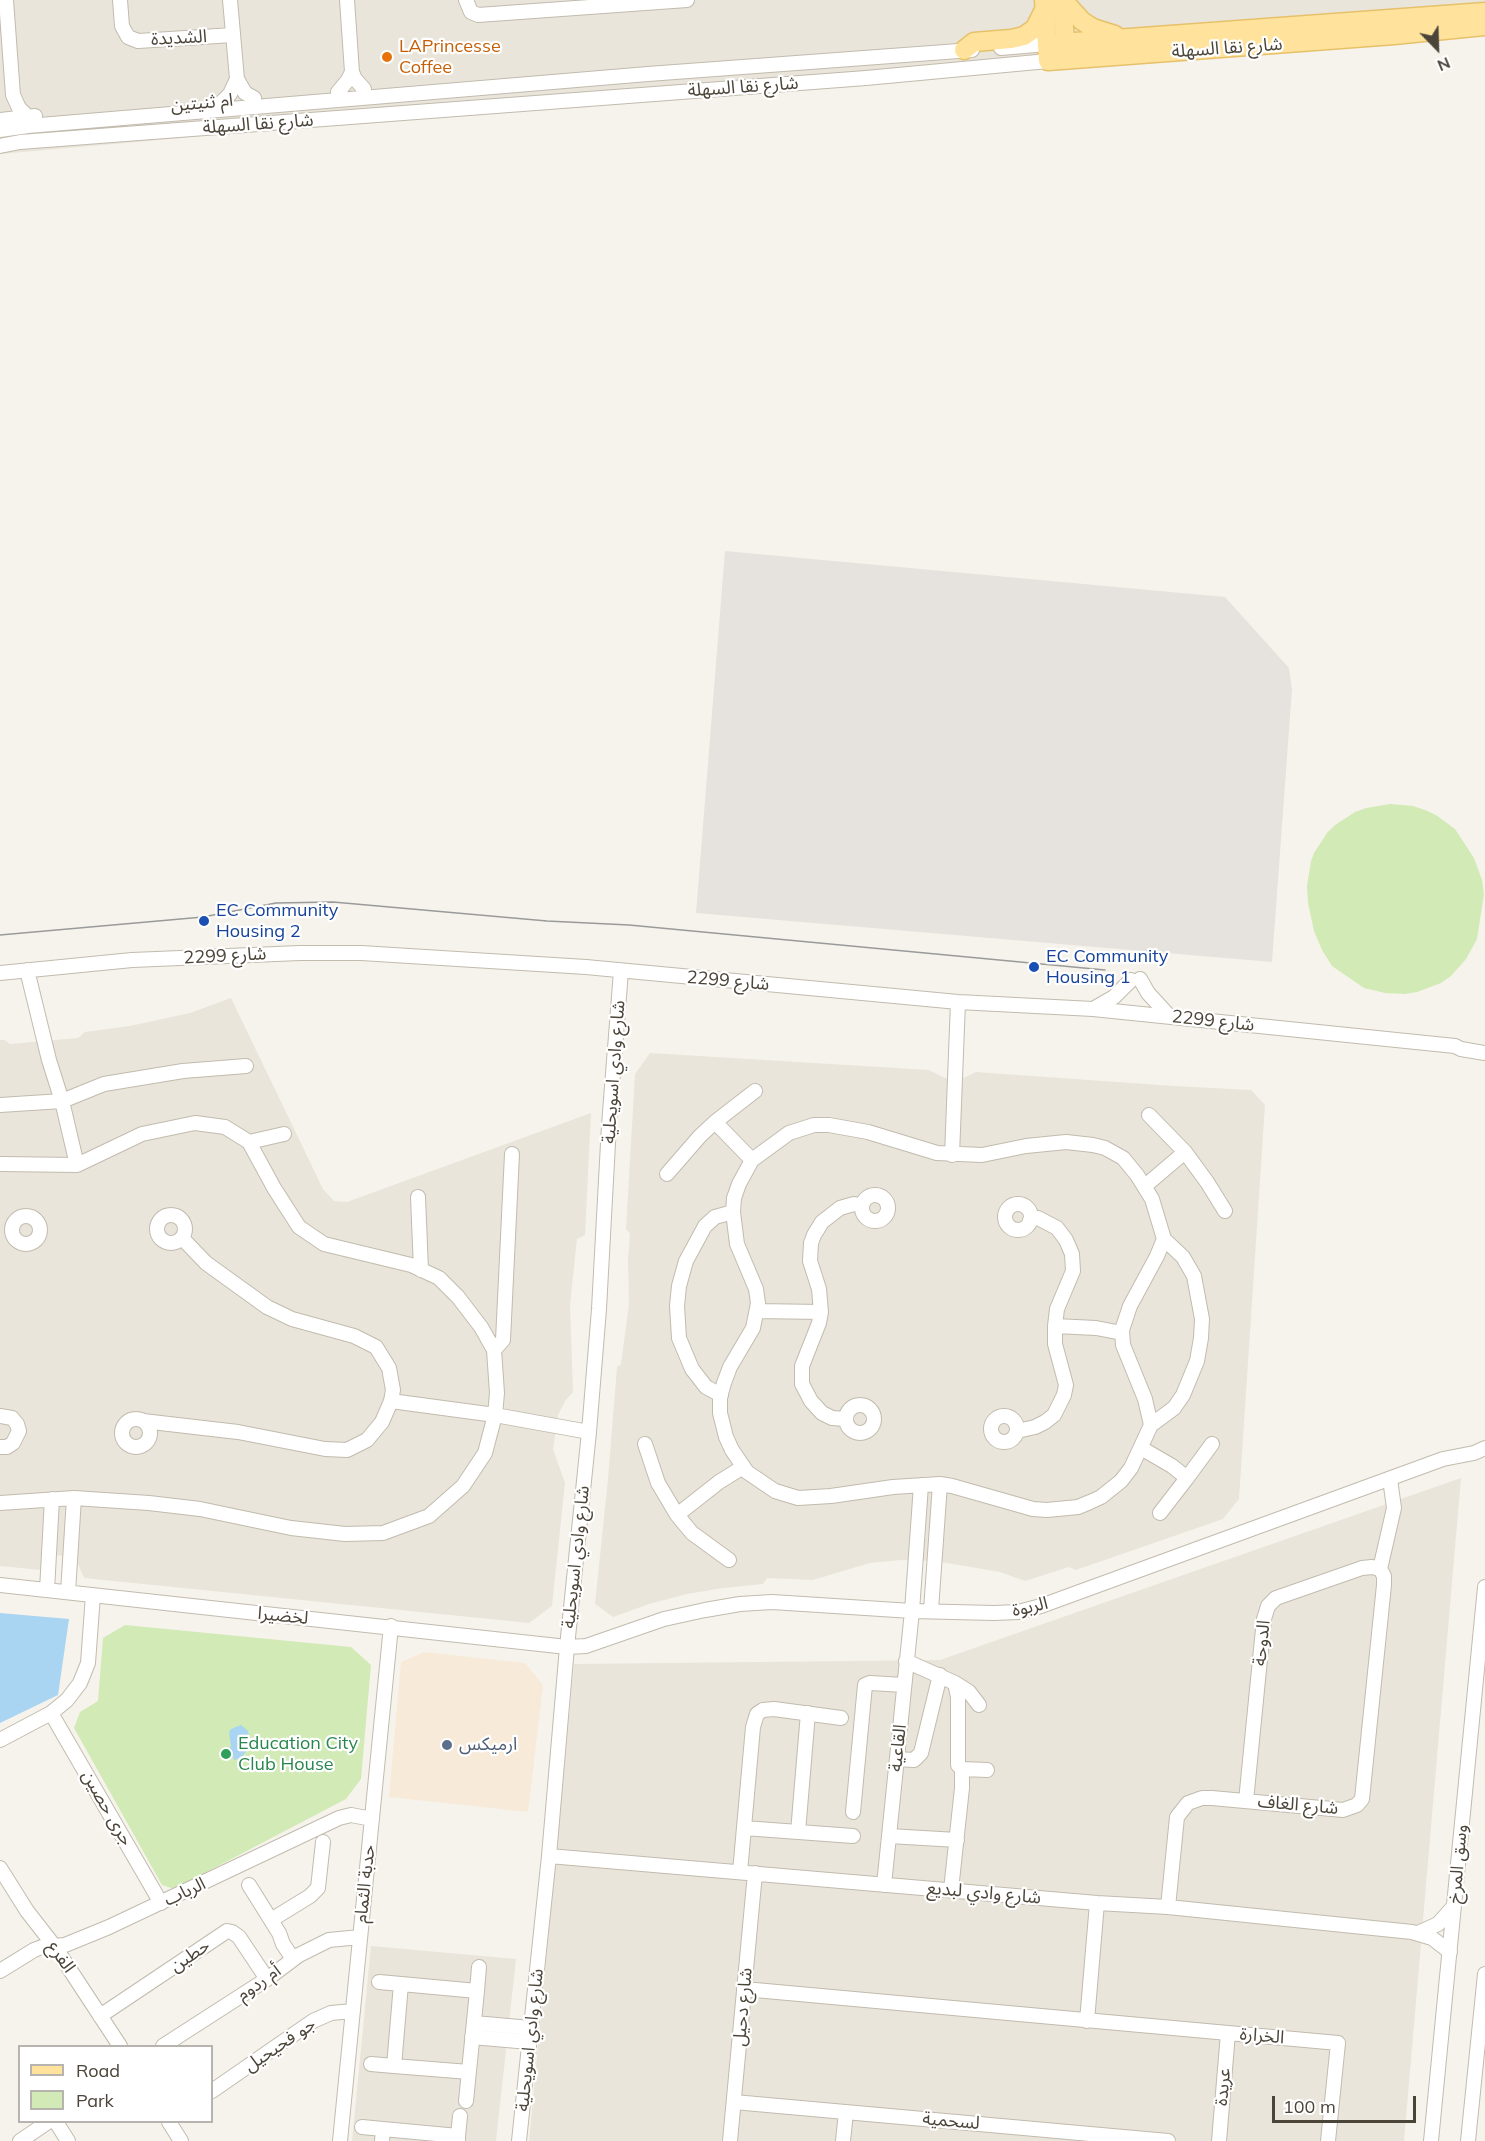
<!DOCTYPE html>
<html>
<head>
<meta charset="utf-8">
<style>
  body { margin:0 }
  #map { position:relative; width:1485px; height:2141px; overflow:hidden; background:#f6f3ec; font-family:Mulish,sans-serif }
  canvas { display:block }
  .legend { position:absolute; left:18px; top:2045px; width:195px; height:78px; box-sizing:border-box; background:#fff; border:2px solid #b7b4b0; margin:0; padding:8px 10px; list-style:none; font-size:18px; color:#4b4439 }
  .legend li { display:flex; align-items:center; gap:12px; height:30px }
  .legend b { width:30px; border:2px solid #b7b4b0 }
  .north { position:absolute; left:1407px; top:18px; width:60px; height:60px; -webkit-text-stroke:4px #fff; paint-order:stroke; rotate:157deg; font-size:16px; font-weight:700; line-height:24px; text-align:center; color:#4b4439 }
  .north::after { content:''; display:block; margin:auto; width:21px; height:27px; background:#4b4439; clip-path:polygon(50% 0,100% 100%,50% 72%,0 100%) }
  .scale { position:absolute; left:1272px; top:2096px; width:144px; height:27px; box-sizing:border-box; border:3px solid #4b4439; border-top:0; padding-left:8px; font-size:18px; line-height:21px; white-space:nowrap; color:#4b4439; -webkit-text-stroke:4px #fff; paint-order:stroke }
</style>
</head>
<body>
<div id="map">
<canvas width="1485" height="2141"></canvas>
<ul class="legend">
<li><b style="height:8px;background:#ffe39c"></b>Road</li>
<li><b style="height:16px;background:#d2eab5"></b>Park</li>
</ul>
<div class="north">N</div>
<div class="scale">100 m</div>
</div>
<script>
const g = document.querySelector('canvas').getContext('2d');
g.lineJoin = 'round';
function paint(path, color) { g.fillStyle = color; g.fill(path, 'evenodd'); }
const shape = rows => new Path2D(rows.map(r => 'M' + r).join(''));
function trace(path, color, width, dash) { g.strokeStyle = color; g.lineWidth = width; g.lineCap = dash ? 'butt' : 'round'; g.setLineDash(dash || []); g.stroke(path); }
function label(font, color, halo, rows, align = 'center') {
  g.font = font + ' Mulish,"Noto Sans Arabic",sans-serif'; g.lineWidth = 4.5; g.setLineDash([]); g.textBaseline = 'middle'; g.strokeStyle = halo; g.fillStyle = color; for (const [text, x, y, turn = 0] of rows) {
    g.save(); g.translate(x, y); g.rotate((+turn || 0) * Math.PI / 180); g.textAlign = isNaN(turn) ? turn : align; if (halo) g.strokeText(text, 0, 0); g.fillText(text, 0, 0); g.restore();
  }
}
const residential = shape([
  [0,0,1485,0,1485,23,0,154],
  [231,998,323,1189,334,1201,347,1202,591,1113,585,1235,577,1239,570,1305,573,1392,565,1401,558,1415,553,1449,565,1483,552,1606,529,1623,84,1578,75,1557,70,1556,50,1555,45,1558,41,1570,0,1566,0,1040,5,1040,10,1044,78,1038,85,1032,130,1026,190,1013],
  [650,1053,929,1070,945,1078,961,1079,976,1072,1174,1086,1251,1090,1265,1105,1239,1499,1223,1519,1076,1570,1069,1567,1025,1581,1000,1572,935,1561,901,1560,870,1563,813,1580,767,1578,763,1584,723,1588,687,1594,649,1604,613,1617,595,1604,608,1479,617,1367,621,1364,629,1304,628,1260,630,1234,626,1229,635,1074],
  [1461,1478,1404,2141,529,2141,574,1664,940,1660],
  [371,1946,516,1959,496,2141,352,2141]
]);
const commercial = shape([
  [424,1652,525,1663,543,1685,528,1812,389,1797,401,1662]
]);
const industrial = shape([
  [725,551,1225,597,1289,668,1292,689,1272,962,696,913]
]);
const green = shape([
  [1390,804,1413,806,1425,810,1436,815,1455,829,1474,858,1482,880,1484,894,1477,939,1466,959,1451,976,1441,983,1417,992,1405,994,1385,993,1364,988,1332,966,1322,950,1314,931,1308,903,1307,886,1311,861,1314,853,1327,833,1335,825,1355,812,1366,808],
  [125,1625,351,1647,371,1665,361,1779,346,1799,174,1889,162,1885,74,1728,80,1712,98,1701,103,1638]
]);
const water = shape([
  [0,1613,69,1619,58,1695,0,1723],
  [241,1725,248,1731,249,1736,245,1745,248,1749,241,1758,234,1760,231,1751,228,1750,231,1746,229,1732,231,1729]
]);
const minor = shape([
  [6,0,13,95,19,108,28,117],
  [120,0,122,26,128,37,138,41,233,35],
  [230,0,237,79,245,93,254,98],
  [347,0,352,72,355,79,364,89],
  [466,0,471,12,478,15,687,0],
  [1001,48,1047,44],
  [338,92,348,80,352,72],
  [222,102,230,94,237,79],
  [0,120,35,116],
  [0,130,28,126,648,74,972,50],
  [0,146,20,142,866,78,1048,61],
  [27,970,49,1060,62,1101,77,1165],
  [0,973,132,960,300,953,361,953,586,967,958,1002,1093,1009,1455,1046,1461,1049,1485,1053],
  [1140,979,1148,993,1170,1017],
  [1093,1009,1114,997,1131,980],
  [0,1105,62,1101,104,1084,183,1071,246,1066],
  [1149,1115,1185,1152],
  [715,1122,755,1091],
  [814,1125,829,1125,868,1132,937,1153,982,1155,1026,1146,1066,1142,1093,1145,1105,1148,1123,1158,1137,1175,1152,1199,1164,1239,1157,1256,1130,1306,1122,1330,1123,1345,1145,1399,1151,1425,1131,1468,1121,1481,1101,1497,1090,1502,1078,1507,1047,1510,1033,1509,952,1486,940,1484,893,1487,831,1496,798,1498,775,1491,747,1472,732,1450,726,1437,720,1413,720,1397,724,1383,730,1367,753,1328,758,1303,756,1289,737,1244,733,1212,734,1198,739,1184,752,1160,789,1133,814,1125],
  [249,1142,284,1134],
  [952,1155,958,1002],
  [0,1164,77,1165,142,1134,195,1123,225,1127,249,1142,274,1188,299,1227,324,1244,411,1265,439,1278,458,1297,481,1327,494,1350,497,1393,495,1415,485,1453,463,1486,429,1516,383,1533,345,1534,291,1528,200,1509,149,1503,74,1498,0,1503],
  [667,1174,700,1136,715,1122,752,1160],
  [1145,1186,1185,1152,1207,1182,1225,1211],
  '862 1208a13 13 0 1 1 26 0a13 13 0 1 1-26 0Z',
  [418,1197,421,1270],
  '1005 1217a13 13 0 1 1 26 0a13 13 0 1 1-26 0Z',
  '157 1229a14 14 0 1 1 28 0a14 14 0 1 1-28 0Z',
  '12 1230a14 14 0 1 1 28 0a14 14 0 1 1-28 0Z',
  [1030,1220,1038,1218,1057,1228,1066,1240,1072,1254,1073,1271,1057,1309,1055,1326],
  [757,1311,821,1312,819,1323,802,1366,802,1384,811,1401,822,1413,832,1418,846,1419],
  [821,1312,819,1289,810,1261,811,1243,814,1235,822,1222,840,1208,854,1204,862,1206],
  [494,1350,503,1340,512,1154],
  [721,1395,706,1387,692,1369,679,1338,677,1306,679,1286,686,1261,705,1226,715,1217,733,1212],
  [391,1401,495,1415,589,1432],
  '846 1419a14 14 0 1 1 28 0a14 14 0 1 1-28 0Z',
  '991 1429a13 13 0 1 1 26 0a13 13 0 1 1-26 0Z',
  [0,1416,12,1418,17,1424,19,1431,13,1443,7,1447,0,1447],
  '122 1433a14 14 0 1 1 28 0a14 14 0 1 1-28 0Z',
  [143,1421,238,1432,325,1449,347,1450,367,1440,382,1422,391,1401,393,1390,389,1368,376,1347,354,1336,292,1319,267,1307,206,1263,182,1238],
  [1151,1425,1174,1408,1183,1395,1197,1361,1201,1338,1202,1319,1194,1276,1183,1257,1164,1239],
  [1017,1431,1035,1427,1045,1422,1054,1415,1064,1395,1066,1385,1055,1344,1055,1326,1096,1328,1122,1333],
  [645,1444,658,1483,677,1515],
  [1141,1448,1172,1466,1187,1478,1160,1513],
  [1187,1478,1212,1444],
  [729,1560,692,1533,677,1515,719,1482,743,1467],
  [1380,1569,1394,1508,1390,1479],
  [0,1585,567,1647,586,1646,664,1619,705,1610,740,1604,772,1602,912,1611,994,1613,1018,1612,1041,1606,1443,1459,1474,1453,1485,1448],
  [47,1590,52,1499],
  [68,1592,74,1498],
  [931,1610,940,1484],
  [906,1661,955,1683,969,1692,979,1705],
  [955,1683,958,1697,958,1765,962,1769,987,1770],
  [51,1713,161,1903],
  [0,1740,51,1713,67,1700,80,1683,88,1663,93,1595],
  [897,1759,914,1760,921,1753,940,1675],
  [853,1812,865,1685,870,1683,904,1685],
  [744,1828,853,1836],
  [798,1832,808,1713],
  [889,1836,957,1840],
  [549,1856,1097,1903,1168,1907,1412,1932,1432,1938,1450,1952],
  [0,1868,27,1911,55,1947,120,2046],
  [740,1872,753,1727,757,1714,763,1710,774,1709,841,1718],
  [249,1885,279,1933,283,1944,293,1959],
  [884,1885,912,1611,921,1485],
  [951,1890,962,1788,962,1769],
  [1168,1907,1177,1817,1188,1803,1202,1798,1212,1798,1343,1810,1357,1805,1362,1799,1384,1585,1384,1576,1380,1569,1372,1567,1362,1568,1276,1598,1268,1606,1264,1619,1246,1801],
  [271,1920,310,1896,318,1888,323,1842],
  [1418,1933,1438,1924,1454,1906],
  [0,1971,34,1950,42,1947,65,1945,109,1927,339,1818,351,1815,372,1819],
  [379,1982,401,1984],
  [744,1989,1338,2043,1328,2141],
  [477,1991,479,1967],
  [100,2016,227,1931,232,1932,239,1937,267,1979],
  [1087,2021,1097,1903],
  [474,2023,531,2028],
  [472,2037,529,2042],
  [163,2046,267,1979,299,1955,329,1940,360,1937],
  [371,2064,394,2066],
  [212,2091,313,2021,331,2013,353,2011],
  [466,2101,477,1991,401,1984,394,2066,469,2072],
  [734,2102,1168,2141],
  [56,2122,68,2141],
  [169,2122,181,2141],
  [362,2127,383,2129],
  [458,2136,460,2116],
  [20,2141,48,2122],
  [340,2141,391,1626],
  [382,2141,383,2129,458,2136,458,2141],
  [519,2141,549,1856,567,1647,589,1432,599,1309,609,1125,621,971],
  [730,2141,755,1873],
  [843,2141,846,2112],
  [1219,2141,1228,2033],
  [1431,2141,1485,1587],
  [1468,2141,1485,1974]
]);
const major = shape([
  [1044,0,1048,61,1394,35,1485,26],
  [1062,0,1066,55],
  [1063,0,1082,21,1093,28,1115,35],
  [1047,44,1485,12],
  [964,50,974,42,1011,39,1024,36,1035,28,1044,10]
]);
const tram = shape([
  [0,935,203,917,276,903,333,902,547,921,629,925,1105,970]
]);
const markers = [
  [387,57,6,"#e8710a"],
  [204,921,6,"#1a4fb4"],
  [1034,967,6,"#1a4fb4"],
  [447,1745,6,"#5c6f8a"],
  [226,1754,6,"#2e9e5b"]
];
const streetNames = [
  ["الشديدة",179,38,-3],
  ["شارع نقا السهلة",1227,48,-4],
  ["شارع نقا السهلة",743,87,-4],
  ["ام ثنيتين",202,103,-5],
  ["شارع نقا السهلة",258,124,-4],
  ["شارع 2299",225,956,-3],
  ["شارع 2299",728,981,5],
  ["شارع 2299",1213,1021,6],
  ["شارع وادي اسويحلية",614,1072,-86],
  ["شارع وادي اسويحلية",576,1557,-84],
  ["الربوة",1030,1607,-13],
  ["لخضيرا",283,1616,6],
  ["الدوحة",1262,1643,-84],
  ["القاعية",898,1748,-84],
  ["شارع الغاف",1298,1805,5],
  ["جرى حصين",107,1808,60],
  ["وسق المرخ",1458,1864,-85],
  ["حدبة الثمام",365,1884,-84],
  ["الرباب",185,1892,-25],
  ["شارع وادي لبديع",984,1893,5],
  ["حطين",190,1956,-34],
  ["الفرع",61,1957,55],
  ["أم ردوم",259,1983,-35],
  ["شارع دحيل",743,2007,-85],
  ["الخرارة",1262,2036,5],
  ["شارع وادي اسويحلية",530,2040,-84],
  ["جو فحيحيل",280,2045,-34],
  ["عريدة",1223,2087,-85],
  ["لسحمية",951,2121,5]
];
const foodNames = [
  ["LAPrincesse",399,47],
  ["Coffee",399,68]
];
const transitNames = [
  ["EC Community",216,911],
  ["Housing 2",216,932],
  ["EC Community",1046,957],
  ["Housing 1",1046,978]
];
const leisureNames = [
  ["Education City",238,1744],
  ["Club House",238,1765]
];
const serviceNames = [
  ["ارميكس",459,1745]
];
paint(residential, '#eae5da');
paint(commercial, '#f7ead8');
paint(industrial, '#e6e2dd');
paint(green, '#d2eab5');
paint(water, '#a9d4f2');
trace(minor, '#c2bbae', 16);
trace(major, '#e6c16a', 21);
trace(minor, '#fff', 14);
trace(major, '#ffe39c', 18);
trace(tram, '#9a9a9a', 1.5);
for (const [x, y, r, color] of markers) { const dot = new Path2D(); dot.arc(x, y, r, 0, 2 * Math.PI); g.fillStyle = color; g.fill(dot); trace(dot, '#fff', 2); }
label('18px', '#4b4439', '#fff', streetNames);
label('18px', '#c56008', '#fff', foodNames, 'left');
label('18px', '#164399', '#fff', transitNames, 'left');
label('18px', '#27864d', '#fff', leisureNames, 'left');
label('18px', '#4e5e75', '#fff', serviceNames, 'left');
</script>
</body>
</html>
